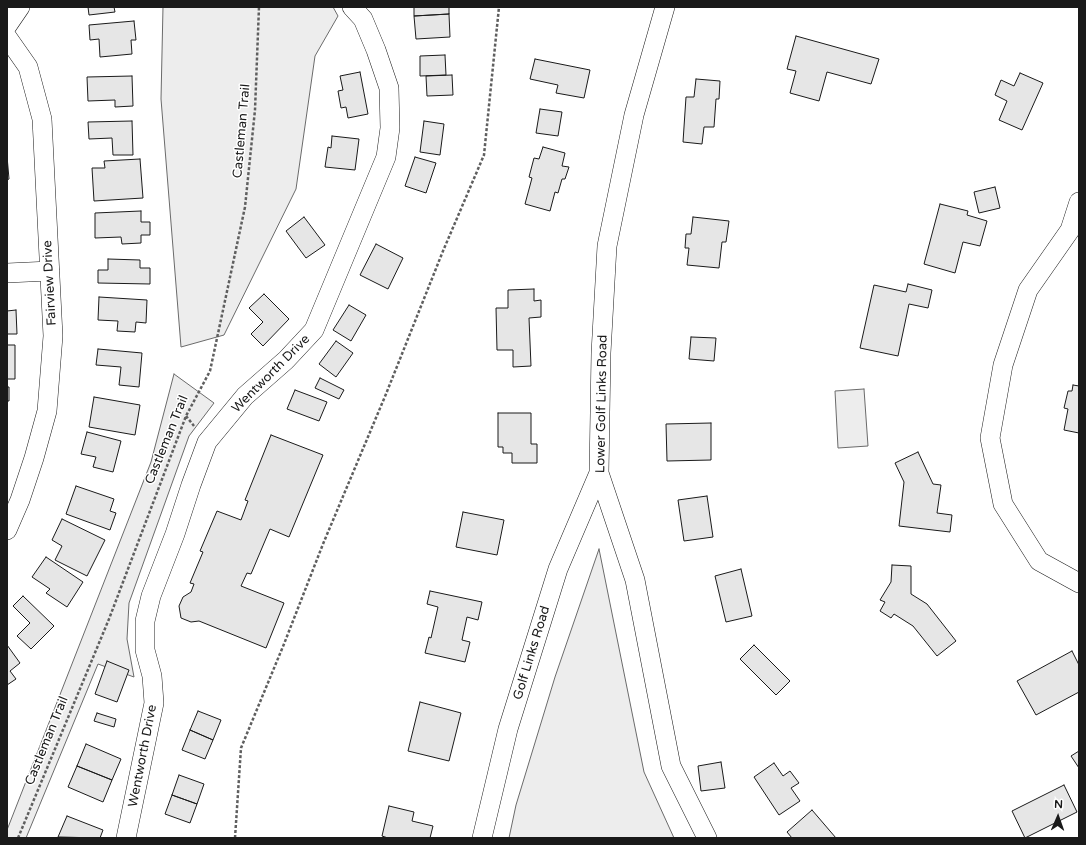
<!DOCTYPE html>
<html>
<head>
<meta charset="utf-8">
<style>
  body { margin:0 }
  #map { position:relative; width:1086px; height:845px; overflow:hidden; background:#fff; font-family:"Varela Round",sans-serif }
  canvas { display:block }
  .frame { position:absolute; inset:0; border:8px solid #1a1a1a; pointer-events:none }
  .north { position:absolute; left:1038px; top:797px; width:40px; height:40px; -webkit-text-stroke:3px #fff; paint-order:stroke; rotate:2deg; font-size:11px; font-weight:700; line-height:16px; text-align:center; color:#1a1a1a }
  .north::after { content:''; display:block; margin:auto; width:14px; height:18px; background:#1a1a1a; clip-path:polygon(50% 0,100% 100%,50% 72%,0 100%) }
</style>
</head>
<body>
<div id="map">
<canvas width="1086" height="845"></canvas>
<div class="frame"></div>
<div class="north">N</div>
</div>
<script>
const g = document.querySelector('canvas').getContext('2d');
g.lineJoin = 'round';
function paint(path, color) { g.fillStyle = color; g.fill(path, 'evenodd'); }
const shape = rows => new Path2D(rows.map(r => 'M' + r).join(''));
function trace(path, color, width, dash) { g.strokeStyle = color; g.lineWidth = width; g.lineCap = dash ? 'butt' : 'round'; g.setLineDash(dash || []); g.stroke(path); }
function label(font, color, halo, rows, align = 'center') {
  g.font = font + ' "Varela Round",sans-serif'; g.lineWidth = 3; g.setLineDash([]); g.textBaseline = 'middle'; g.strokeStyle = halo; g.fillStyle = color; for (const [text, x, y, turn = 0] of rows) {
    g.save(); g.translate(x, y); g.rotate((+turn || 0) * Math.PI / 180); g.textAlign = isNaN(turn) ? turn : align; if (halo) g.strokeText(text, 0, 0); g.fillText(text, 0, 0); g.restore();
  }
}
const built = shape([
  [163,7,333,7,338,16,315,56,296,189,224,335,181,347,161,99,163,7],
  [174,374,214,403,189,436,129,603,127,639,134,677,98,664,26,838,7,838,7,830,151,462,174,374],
  [864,389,868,446,838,448,835,391,864,389],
  [599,549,644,772,674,838,509,838,516,805,555,677,599,549]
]);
const building = shape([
  [88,7,114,7,115,12,89,15,88,7],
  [414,7,449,7,449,14,414,16,414,7],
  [449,14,450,37,416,39,414,16,449,14],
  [134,21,136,40,131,40,132,54,100,57,99,39,90,40,89,25,134,21],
  [796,36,879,59,871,84,827,72,819,101,790,93,796,71,787,69,796,36],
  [445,55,446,75,420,76,420,56,445,55],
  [535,59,590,70,584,98,556,93,558,85,530,79,535,59],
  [360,72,368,114,348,118,346,107,341,108,338,91,343,90,340,76,360,72],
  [1020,73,1043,83,1022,130,999,120,1007,101,995,95,1001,80,1014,86,1020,73],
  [452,75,453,95,427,96,426,76,452,75],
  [132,76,133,106,115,107,115,100,88,101,87,77,132,76],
  [696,79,720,81,719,99,716,99,714,127,704,127,702,144,683,142,686,97,694,97,696,79],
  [540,109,562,112,558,136,536,133,540,109],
  [132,121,133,155,113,155,112,138,89,139,88,122,132,121],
  [424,121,444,124,440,155,420,152,424,121],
  [332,136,359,139,355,170,325,167,328,147,331,148,332,136],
  [543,147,565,153,562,166,569,167,565,179,562,179,558,193,555,192,550,211,525,204,532,178,529,177,534,158,539,159,543,147],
  [7,156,9,179,7,180,7,156],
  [415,157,436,163,426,193,405,186,415,157],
  [140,159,143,198,94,201,92,168,105,168,104,161,140,159],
  [995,187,1000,208,979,213,974,192,995,187],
  [940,204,968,211,967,215,987,221,980,246,963,242,955,273,924,264,940,204],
  [141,211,141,222,150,222,150,235,141,235,141,243,122,244,121,237,95,238,95,213,141,211],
  [304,217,325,245,306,258,286,231,304,217],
  [693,217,729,221,726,242,722,242,719,268,687,265,689,248,685,248,686,234,691,234,693,217],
  [376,244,403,258,388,289,360,275,376,244],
  [108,259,140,260,140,268,150,268,150,284,98,283,98,270,108,270,108,259],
  [908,284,932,290,928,308,909,304,898,356,860,348,874,285,906,292,908,284],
  [534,289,534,301,541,300,541,317,529,318,531,366,513,367,513,350,497,350,496,308,508,308,508,290,534,289],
  [264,294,289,319,263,346,251,334,263,322,249,308,264,294],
  [99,297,147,300,146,323,136,322,135,332,117,331,118,321,98,320,99,297],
  [349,305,366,315,351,341,333,330,349,305],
  [16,310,17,334,7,334,7,311,16,310],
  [691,337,716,338,714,361,689,359,691,337],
  [336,341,353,353,336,377,319,364,336,341],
  [7,345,15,345,15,379,7,379,7,345],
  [98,349,142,353,139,387,119,385,121,367,96,365,98,349],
  [320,378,344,390,339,399,315,388,320,378],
  [1073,385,1079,386,1079,433,1064,430,1068,409,1064,408,1068,391,1072,391,1073,385],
  [7,387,9,387,9,401,7,401,7,387],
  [295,390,327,402,319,421,287,409,295,390],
  [94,397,140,405,135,435,89,427,94,397],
  [498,413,531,413,531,444,537,444,537,463,512,463,512,453,503,453,503,447,498,447,498,413],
  [711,423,711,460,667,461,666,424,711,423],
  [87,432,121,441,113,472,93,467,96,457,81,454,87,432],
  [271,435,323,455,289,537,270,529,251,574,247,573,241,586,284,603,266,648,199,621,191,622,181,618,179,606,183,597,191,592,194,584,190,583,203,552,200,551,217,511,241,520,248,501,245,500,271,435],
  [918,452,933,484,941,485,937,513,952,515,950,532,899,526,904,482,895,463,918,452],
  [76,486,114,499,110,511,116,513,110,530,66,514,76,486],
  [707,496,713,537,684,541,678,500,707,496],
  [463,512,504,520,497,555,456,547,463,512],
  [62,519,105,540,87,576,55,560,62,546,52,540,62,519],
  [46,557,83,582,67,607,46,593,50,589,32,577,46,557],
  [892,565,911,566,911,594,927,604,956,641,937,656,913,626,894,614,891,618,880,611,885,602,880,600,891,582,892,565],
  [741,569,752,616,726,622,715,576,741,569],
  [430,591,482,602,478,620,467,617,462,640,470,642,465,662,425,653,429,637,431,638,438,607,427,604,430,591],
  [23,596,54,626,31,649,17,636,30,623,13,606,23,596],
  [7,645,20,663,10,671,16,679,7,685,7,645],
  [754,645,790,681,776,695,740,659,754,645],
  [1072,651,1079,665,1079,692,1036,715,1017,681,1072,651],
  [107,661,129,670,117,702,95,694,107,661],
  [420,702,461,713,449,761,408,751,420,702],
  [198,711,221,720,213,740,190,730,198,711],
  [97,713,116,719,114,727,94,721,97,713],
  [190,730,213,740,205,759,182,750,190,730],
  [86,744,121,759,112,780,77,766,86,744],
  [1079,751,1079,768,1071,756,1079,751],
  [721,762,725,788,701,791,698,766,721,762],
  [774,763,783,776,790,771,799,783,791,788,800,801,779,815,754,777,774,763],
  [77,766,112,780,103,802,68,787,77,766],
  [179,775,204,784,197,804,172,795,179,775],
  [1064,785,1077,812,1025,838,1012,811,1064,785],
  [172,795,197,804,190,823,165,814,172,795],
  [389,806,414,812,412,821,433,826,430,838,388,838,382,836,389,806],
  [812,810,836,838,792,838,787,832,812,810],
  [67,816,103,830,100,838,58,837,67,816]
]);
const path = shape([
  [186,416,194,426],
  [18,838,109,619,186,416,210,371,245,207,255,110,259,7],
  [235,838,241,748,284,644,323,544,386,394,443,251,484,155,499,7]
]);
const minor = shape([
  [665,7,634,115,607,246,601,353,599,473,635,580,671,766,707,838],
  [7,26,20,7],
  [7,37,28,67,42,119,53,336,47,411,34,458,20,500,7,530],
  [1079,202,1070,230,1028,290,1003,365,990,438,1003,504,1039,561,1079,583],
  [7,273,50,271],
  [126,838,154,703,152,676,145,650,145,621,151,596,175,534,191,485,207,442,245,396,286,360,314,330,386,157,390,128,389,88,376,50,363,19,352,7],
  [482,838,508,729,558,569,599,473]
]);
const streetNames = [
  ["Castleman Trail",242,131,-85],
  ["Fairview Drive",50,283,-93],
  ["Wentworth Drive",271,374,-45],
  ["Lower Golf Links Road",602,404,-89],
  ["Castleman Trail",167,440,-68],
  ["Golf Links Road",532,653,-73],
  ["Castleman Trail",47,741,-68],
  ["Wentworth Drive",143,756,-79]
];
paint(built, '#ededed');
trace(built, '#6a6a6a', 1);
paint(building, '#e6e6e6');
trace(building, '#1a1a1a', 1);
trace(minor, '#1a1a1a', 20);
trace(path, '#5f5f5f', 2.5, [3, 2]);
trace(minor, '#fff', 19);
label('13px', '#1a1a1a', '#fff', streetNames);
</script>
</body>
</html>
